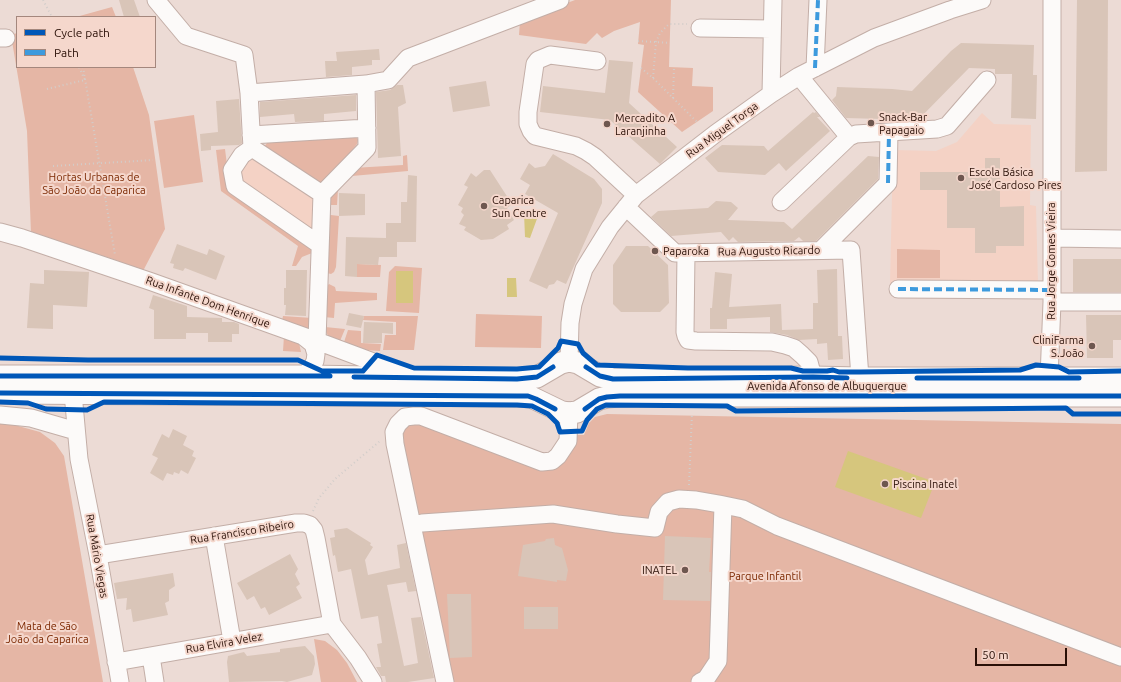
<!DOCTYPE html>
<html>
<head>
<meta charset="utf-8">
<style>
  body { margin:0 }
  #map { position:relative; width:1121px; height:682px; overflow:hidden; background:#ecdbd5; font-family:Ubuntu,sans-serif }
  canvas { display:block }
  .legend { position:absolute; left:16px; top:16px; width:140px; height:52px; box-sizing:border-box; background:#f5d7cc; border:1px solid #a4877d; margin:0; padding:5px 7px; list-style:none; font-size:12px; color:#2a1007 }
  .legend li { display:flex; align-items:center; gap:8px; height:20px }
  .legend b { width:20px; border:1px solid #a4877d }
  .scale { position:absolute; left:975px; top:648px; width:92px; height:18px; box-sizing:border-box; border:2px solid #2a1007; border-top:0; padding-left:5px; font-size:12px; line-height:14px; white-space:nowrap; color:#2a1007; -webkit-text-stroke:3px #f5d7cc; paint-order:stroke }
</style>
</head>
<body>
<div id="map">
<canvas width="1121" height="682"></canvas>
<ul class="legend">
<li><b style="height:5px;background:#0057b8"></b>Cycle path</li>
<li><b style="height:5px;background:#3d9add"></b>Path</li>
</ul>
<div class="scale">50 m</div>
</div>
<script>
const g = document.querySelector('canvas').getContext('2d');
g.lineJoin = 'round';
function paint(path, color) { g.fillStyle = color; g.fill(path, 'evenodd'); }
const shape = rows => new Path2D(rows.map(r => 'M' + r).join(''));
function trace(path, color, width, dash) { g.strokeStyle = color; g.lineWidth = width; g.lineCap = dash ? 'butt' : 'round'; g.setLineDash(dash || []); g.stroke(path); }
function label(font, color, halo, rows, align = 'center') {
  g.font = font + ' Ubuntu,sans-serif'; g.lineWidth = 4; g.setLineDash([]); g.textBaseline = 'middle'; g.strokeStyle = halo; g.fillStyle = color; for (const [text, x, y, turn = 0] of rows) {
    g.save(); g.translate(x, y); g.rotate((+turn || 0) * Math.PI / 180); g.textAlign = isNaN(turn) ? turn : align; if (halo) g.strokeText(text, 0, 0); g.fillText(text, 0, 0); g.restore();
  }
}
const built = shape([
  [982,113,994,124,1031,125,1030,205,1036,206,1038,285,890,284,893,150,936,151,957,142],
  [249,155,310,194,314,202,314,227,312,230,240,185,237,173]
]);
const green = shape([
  [575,0,671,0,669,67,693,68,692,86,713,87,713,111,682,132,638,92,644,45,638,44,640,22,614,31,602,38,597,33,586,44,519,35,520,21],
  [112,7,116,17,76,17],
  [17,33,17,67,133,67,149,115,165,229,143,271,115,260,31,233,27,131,11,35],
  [194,115,203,182,164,188,154,121],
  [349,134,355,135,358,140,357,144,328,180,319,185,264,147,267,143],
  [225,149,230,189,313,246,312,253,302,257,296,266,292,266,298,246,221,191,216,150],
  [407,155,408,171,352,176,351,174,353,168,403,165,403,156],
  [338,189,337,205,329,205,328,193],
  [331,215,339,216,336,267,334,272,331,274,327,273,327,217],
  [897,249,940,250,940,278,897,278],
  [357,264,381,265,380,277,357,277],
  [395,266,422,268,419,313,386,311,389,272],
  [329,284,335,287,336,291,377,293,377,300,335,303,334,318,324,317,325,288],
  [476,314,542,316,541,348,475,347],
  [283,316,312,318,311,327,307,329,282,321],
  [364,316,418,316,414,350,383,350,385,335,396,335,396,322,363,320],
  [325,327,345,329,340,341,329,337,326,332],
  [348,330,361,331,361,343,381,344,380,351,365,350,344,342],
  [284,336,299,343,301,352,283,351],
  [607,414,1121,424,1121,682,451,682,401,435,403,429,412,420,541,466,575,435,584,435,589,423,595,417],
  [0,421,40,432,55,443,64,456,103,682,0,682],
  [314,639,325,641,337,650,347,663,357,682,321,682]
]);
const water = shape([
  [530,212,538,216,530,238,525,237,524,213],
  [396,271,413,271,413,303,396,303],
  [507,278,516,278,517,297,507,297],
  [848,451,935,482,921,518,835,487]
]);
const building = shape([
  [119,0,134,0,140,17,124,17],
  [1077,0,1108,0,1107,171,1075,172],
  [961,43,1034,45,1033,75,1037,75,1036,119,1011,118,1012,74,995,74,995,69,969,68,918,120,846,118,832,100,836,96,837,87,892,89,912,91,951,51],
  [379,49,380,60,372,60,372,65,352,67,352,75,326,77,325,61,337,61,336,52],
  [609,60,633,62,629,103,677,147,660,164,610,120,540,112,543,86,605,93],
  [486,81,490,106,453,112,449,87],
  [397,85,403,85,406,103,398,107,401,156,378,158,376,92,390,90],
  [356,95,356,111,324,114,324,121,295,122,294,114,260,117,260,102],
  [239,99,242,143,239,145,211,146,211,150,201,151,200,134,218,132,216,101],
  [813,112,814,113,816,112,820,117,817,117,830,131,786,171,779,163,765,175,718,172,705,158,722,145,764,146,768,151],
  [553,154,594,179,602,189,602,203,566,284,557,280,554,284,549,285,547,289,529,281,558,213,525,194,530,185,520,179,529,163,535,168,545,166],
  [868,156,879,157,878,179,816,241,803,241,799,237,794,241,738,242,733,237,729,241,721,232,671,236,651,217,658,211,708,208,716,201,731,202,738,208,728,220,784,222,792,229],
  [985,158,1000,158,1000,207,1024,206,1024,246,996,246,996,253,975,253,975,228,947,228,947,190,920,190,920,172,985,172],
  [484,170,490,170,512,204,507,208,514,220,507,225,509,229,493,239,481,240,464,230,466,227,459,224,464,215,461,212,463,208,458,205,468,187,464,185,471,173,476,177],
  [408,175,417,176,416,242,397,242,397,257,379,257,378,265,357,264,357,277,345,276,346,237,386,238,386,223,401,223,401,202,407,202],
  [339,193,365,194,365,215,339,216],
  [177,244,207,255,209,249,225,256,216,280,185,268,183,271,173,268,174,264,170,263],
  [626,246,648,246,668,265,669,303,660,312,621,312,613,304,613,265],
  [1073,259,1121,259,1121,292,1073,292],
  [837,269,838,336,842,336,843,359,828,360,827,343,817,344,817,339,799,340,787,335,770,332,770,317,727,319,727,329,710,329,710,308,712,308,715,272,732,274,729,307,781,304,782,330,813,329,813,303,818,303,817,270],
  [44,270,89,272,87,307,53,305,53,329,27,328,30,283,44,284],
  [286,270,307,270,306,316,285,315,286,305,284,305,284,288,286,288],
  [153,295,187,306,187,317,222,318,222,322,234,322,239,324,239,334,232,334,232,342,208,342,208,333,186,333,186,339,154,339,154,310,149,308],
  [349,313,364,316,361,328,346,325],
  [1086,315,1121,315,1121,340,1113,340,1113,358,1087,358],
  [364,322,393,323,393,334,382,333,382,343,363,343],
  [173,429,187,436,183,445,194,451,192,456,196,458,188,474,181,470,179,474,174,472,173,475,167,473,163,481,150,473,158,458,152,455,162,434,169,438],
  [347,528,371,543,370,545,373,547,365,560,368,575,400,568,397,545,406,543,416,591,408,592,406,582,387,585,404,666,418,663,411,618,421,617,434,678,408,682,386,682,385,676,381,676,376,667,381,667,377,644,382,643,378,616,361,619,351,569,338,572,335,555,333,556,330,538,335,537,334,530],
  [665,536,711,538,709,572,711,572,710,601,663,600],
  [554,538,555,545,562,548,568,570,566,581,557,580,557,582,518,576,523,545,545,541,546,539],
  [290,554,298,569,295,574,300,584,296,587,302,598,269,615,265,607,261,609,254,596,247,600,237,583],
  [173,573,175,586,169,590,169,601,165,603,168,615,133,622,131,609,126,610,127,598,117,599,114,583],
  [447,594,471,594,472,657,450,658],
  [524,607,558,607,558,629,524,629],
  [305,646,314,656,315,664,312,675,287,682,282,681,229,682,227,662,228,656,244,652,247,656,280,652,280,649]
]);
const path = shape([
  [43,0,52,17],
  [638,41,670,43],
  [83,67,115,255],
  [641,68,653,78,697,122],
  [653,78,656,42,660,33,669,24,687,24],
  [47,89,85,80,79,67],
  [673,98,674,68],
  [53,166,153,160],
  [689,485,692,413],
  [313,511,319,498,335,479,380,441]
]);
const minor = shape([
  [156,0,186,36,244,55,249,93,252,148],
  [700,28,772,29],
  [0,38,6,38],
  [597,61,550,55,538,60,535,64,528,112,528,124,531,131,535,136,576,146,586,151,595,157,636,195],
  [815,68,818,0],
  [799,76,849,137,856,134,937,129,947,126,987,80],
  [249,93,366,84,388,80,408,58,560,0],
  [771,94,773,0],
  [251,135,367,128],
  [252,148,322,194,317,341],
  [252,148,242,155,232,170,235,186,320,245],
  [322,194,367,148,366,84],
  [781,202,849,137],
  [626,207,675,253,851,250,860,378],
  [0,232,22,238,152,282,317,341,408,375],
  [1052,238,1121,239],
  [821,250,888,183,889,132],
  [686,253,685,332,686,336,688,340,696,341,772,342,785,345,794,348,802,355,809,362,813,377],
  [898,289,1052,290],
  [1052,302,1121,302],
  [303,336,313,344,316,354,315,361,312,367,304,376],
  [569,361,570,323,573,304,584,269,610,227,636,195,715,134,771,94,799,76,874,38,950,10,982,0],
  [1049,378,1052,302,1052,0],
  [73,393,79,459,98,555,120,682],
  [0,415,31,418,76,431],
  [422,523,553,514,617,524,655,528,659,512,668,502,679,499,696,500,719,504,743,509,777,526,1121,657],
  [214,536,232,641],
  [98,555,296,523,304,523,310,525,314,530,316,538,332,624,358,658,373,682],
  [151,656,155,682],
  [116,662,332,624],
  [445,682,395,444,394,432,398,424,405,417,414,416,421,416,542,462,552,461,558,456,568,441,569,413],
  [700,682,706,679,718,661,723,505]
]);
const major = shape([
  [0,376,304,376,517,379,537,377,561,363,569,361,578,363,600,376,613,379,813,377,860,378,1121,378],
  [0,393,517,396,531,397,562,412,569,413,577,412,599,399,607,397,620,396,1121,396]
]);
const quiet = shape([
  [815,68,818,0],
  [888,183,889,132],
  [898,289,1052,290]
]);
const cycleway = shape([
  [0,358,88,360,298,360,322,371,363,371,377,355,414,368,517,369,539,367,558,348,561,341,578,344,583,353,597,365,688,368,791,368,803,371,827,371,833,370,839,372,859,372,1020,370,1036,365,1059,367,1069,372,1121,371],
  [586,367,600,376,613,379,813,377,847,378],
  [0,376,330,376],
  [354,377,517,379,537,377,553,367],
  [917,378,1079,378],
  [0,393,517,396,528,396,536,399,555,409],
  [0,402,28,403,46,409,87,410,104,402,517,405,532,406,548,414,557,423,560,432,582,431,587,420,597,409,606,405,727,406,736,411,1066,408,1073,414,1121,414],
  [585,409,599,399,607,397,620,396,1121,396]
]);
const markers = [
  [871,123,4,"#6e574f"],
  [607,124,4,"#6e574f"],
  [961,178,4,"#6e574f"],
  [484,206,4,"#6e574f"],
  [655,251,4,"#6e574f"],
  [1092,346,4,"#6e574f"],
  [885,484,4,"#6e574f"],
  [685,570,4,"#6e574f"]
];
const poiNames = [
  ["Snack-Bar",879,117],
  ["Papagaio",879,130],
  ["Mercadito A",615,118],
  ["Laranjinha",615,131],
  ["Escola Básica",969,172],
  ["José Cardoso Pires",969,185],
  ["Caparica",492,200],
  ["Sun Centre",492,213],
  ["Paparoka",663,251],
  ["CliniFarma",1084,340,"right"],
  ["S.João",1084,353,"right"],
  ["Piscina Inatel",893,484],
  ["INATEL",677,570,"right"]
];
const streetNames = [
  ["Rua Miguel Torga",722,130,-36],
  ["Rua Augusto Ricardo",769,251,-1],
  ["Rua Jorge Gomes Vieira",1051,261,-90],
  ["Rua Infante Dom Henrique",208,302,20],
  ["Avenida Afonso de Albuquerque",827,386],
  ["Rua Francisco Ribeiro",242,532,-9],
  ["Rua Mário Viegas",97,556,80],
  ["Rua Elvira Velez",224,643,-10]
];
const parkNames = [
  ["Hortas Urbanas de",94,177],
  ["São João da Caparica",94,190],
  ["Parque Infantil",765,576],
  ["Mata de São",47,626],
  ["João da Caparica",47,639]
];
paint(built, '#f4d2c5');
paint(green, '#e5b6a5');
paint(water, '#d6c67d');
paint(building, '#d9c5b8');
trace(minor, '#c3aea7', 19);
trace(major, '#c3aea7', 23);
trace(path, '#d2cdca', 2, [1, 3]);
trace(minor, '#fcfaf9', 17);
trace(major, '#fcfaf9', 21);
trace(quiet, '#3d9add', 4, [8, 4]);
trace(cycleway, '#0057b8', 5);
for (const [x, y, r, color] of markers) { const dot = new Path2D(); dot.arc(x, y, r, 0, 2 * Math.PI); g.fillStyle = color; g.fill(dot); trace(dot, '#f5d7cc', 1.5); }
label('11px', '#2a1007', '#f5d7cc', poiNames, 'left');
label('11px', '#2a1007', '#f5d7cc', streetNames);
label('11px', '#7c2902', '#f5d7cc', parkNames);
</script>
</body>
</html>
